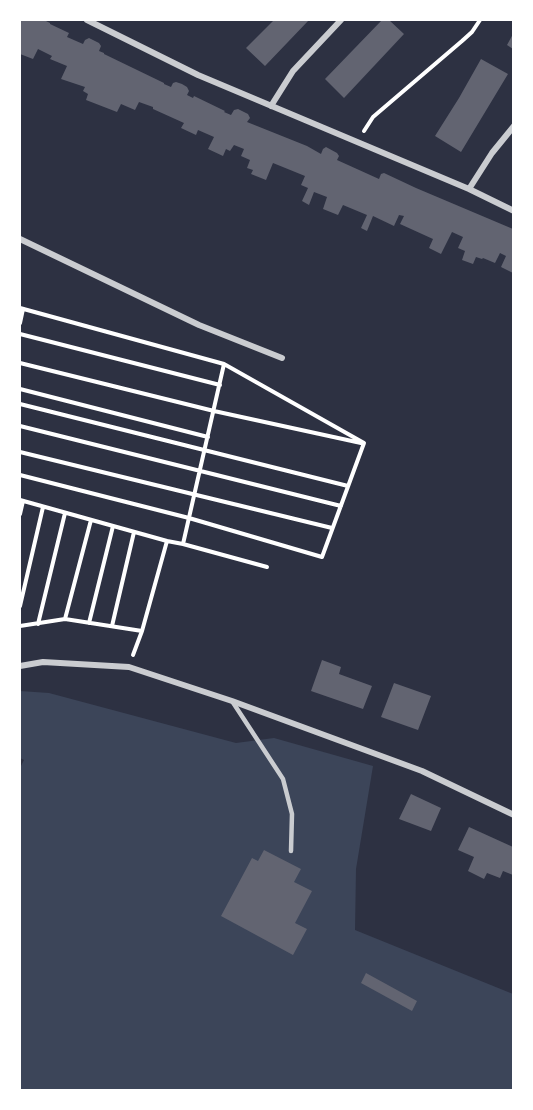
<!DOCTYPE html>
<html>
<head>
<meta charset="utf-8">
<style>
  body { margin:0 }
  #map { position:relative; width:533px; height:1110px; overflow:hidden; background:#2d3142; font-family:Barlow,sans-serif }
  canvas { display:block }
  .frame { position:absolute; inset:0; border:21px solid #fff; pointer-events:none }
</style>
</head>
<body>
<div id="map">
<canvas width="533" height="1110"></canvas>
<div class="frame"></div>
</div>
<script>
const g = document.querySelector('canvas').getContext('2d');
g.lineJoin = 'round';
function paint(path, color) { g.fillStyle = color; g.fill(path, 'evenodd'); }
const shape = rows => new Path2D(rows.map(r => 'M' + r).join(''));
function trace(path, color, width, dash) { g.strokeStyle = color; g.lineWidth = width; g.lineCap = dash ? 'butt' : 'round'; g.setLineDash(dash || []); g.stroke(path); }
const green = shape([
  [20,691,49,693,236,743,274,738,373,766,356,869,355,930,513,994,513,1090,20,1090,20,768,24,760,20,758]
]);
const building = shape([
  [20,20,44,20,50,23,50,24,69,33,67,37,83,44,85,40,89,38,99,43,101,46,99,51,104,53,104,54,164,83,164,84,171,87,173,83,176,82,182,84,187,87,189,91,187,95,193,98,194,96,225,111,224,112,231,115,234,110,238,109,248,114,250,118,247,122,307,146,321,154,323,149,326,147,337,153,339,156,337,160,379,179,381,174,384,173,416,188,513,229,513,273,501,267,506,256,500,253,495,263,483,258,482,259,476,257,473,264,462,260,465,251,458,248,463,237,452,232,441,254,429,248,433,239,400,224,404,216,399,215,394,226,373,216,367,231,361,228,367,215,343,205,338,215,323,209,327,197,314,192,309,205,302,201,308,188,301,185,305,176,273,163,266,180,251,174,253,170,247,168,250,160,241,156,244,149,234,145,230,151,226,149,223,156,208,149,214,137,198,130,196,135,181,128,184,123,153,109,153,107,139,102,135,110,121,104,117,112,86,100,88,94,83,91,85,87,61,79,67,66,50,59,52,56,38,49,33,59,20,54,21,45,20,45],
  [274,20,309,20,265,66,246,48],
  [382,20,389,20,404,34,344,98,325,79],
  [513,34,513,49,507,45],
  [481,59,508,74,461,152,435,136,459,98],
  [322,660,341,667,339,674,372,686,363,709,311,691],
  [394,683,431,696,418,730,381,717],
  [411,794,441,808,431,831,399,819],
  [469,827,513,847,513,875,503,871,500,878,487,873,484,879,468,871,474,857,458,850],
  [264,850,301,869,294,882,312,891,295,923,307,929,293,955,221,916,252,858,258,861],
  [366,973,417,1001,412,1011,361,983]
]);
const path = shape([
  [364,131,373,117,462,41,472,32,480,20],
  [20,308,224,364,364,443,322,557,189,518,20,475],
  [20,323,23,309],
  [20,334,220,385],
  [20,363,214,411,361,443],
  [20,389,208,437],
  [20,404,348,486],
  [20,426,341,506],
  [20,452,332,528],
  [20,500,167,541],
  [20,514,23,501],
  [183,544,267,567],
  [20,606,43,507],
  [65,619,91,520],
  [89,623,113,526],
  [38,624,65,513],
  [20,626,65,619,142,631],
  [112,626,134,532],
  [133,655,142,631,167,541,183,544,224,364]
]);
const service = shape([
  [232,701,283,779,292,814,291,851]
]);
const minor = shape([
  [87,20,198,75,469,189,514,211],
  [271,106,293,71,341,20],
  [469,189,492,153,514,126],
  [20,239,199,325,282,358],
  [20,666,43,662,129,667,232,701,422,771,514,815]
]);
paint(green, '#3c4559');
paint(building, '#626471');
trace(path, '#fff', 4);
trace(service, '#caccd0', 4.5);
trace(minor, '#caccd0', 6);
</script>
</body>
</html>
